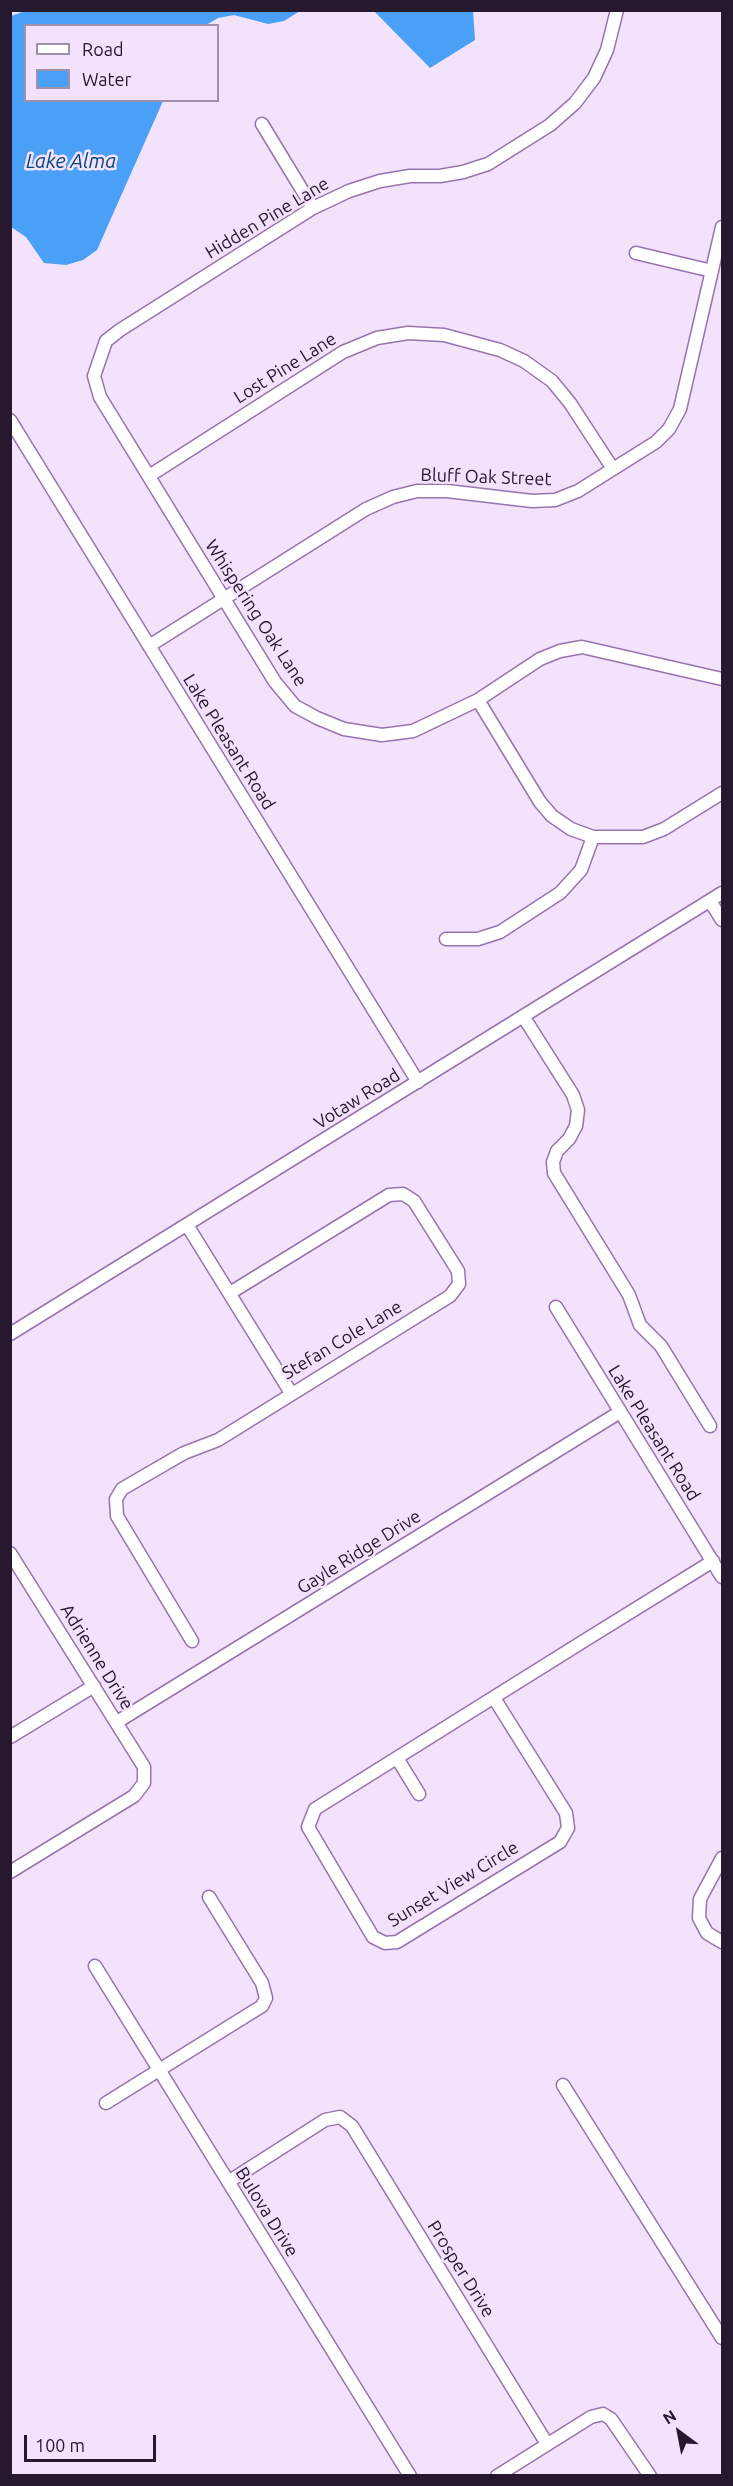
<!DOCTYPE html>
<html>
<head>
<meta charset="utf-8">
<style>
  body { margin:0 }
  #map { position:relative; width:733px; height:2486px; overflow:hidden; background:#f2e2fc; font-family:Ubuntu,sans-serif }
  canvas { display:block }
  .frame { position:absolute; inset:0; border:12px solid #26182f; pointer-events:none }
  .legend { position:absolute; left:24px; top:24px; width:195px; height:78px; box-sizing:border-box; background:#f2e2fc; border:2px solid #a091aa; margin:0; padding:8px 10px; list-style:none; font-size:18px; color:#26182f }
  .legend li { display:flex; align-items:center; gap:12px; height:30px }
  .legend b { width:30px; border:2px solid #a091aa }
  .north { position:absolute; left:649px; top:2402px; width:60px; height:60px; -webkit-text-stroke:4px #f2e2fc; paint-order:stroke; rotate:328deg; font-size:16px; font-weight:700; line-height:24px; text-align:center; color:#26182f }
  .north::after { content:''; display:block; margin:auto; width:21px; height:27px; background:#26182f; clip-path:polygon(50% 0,100% 100%,50% 72%,0 100%) }
  .scale { position:absolute; left:24px; top:2435px; width:132px; height:27px; box-sizing:border-box; border:3px solid #26182f; border-top:0; padding-left:8px; font-size:18px; line-height:21px; white-space:nowrap; color:#26182f; -webkit-text-stroke:4px #f2e2fc; paint-order:stroke }
</style>
</head>
<body>
<div id="map">
<canvas width="733" height="2486"></canvas>
<div class="frame"></div>
<ul class="legend">
<li><b style="height:8px;background:#fff"></b>Road</li>
<li><b style="height:16px;background:#4a9ff7"></b>Water</li>
</ul>
<div class="north">N</div>
<div class="scale">100 m</div>
</div>
<script>
const g = document.querySelector('canvas').getContext('2d');
g.lineJoin = 'round';
function paint(path, color) { g.fillStyle = color; g.fill(path, 'evenodd'); }
const shape = rows => new Path2D(rows.map(r => 'M' + r).join(''));
function trace(path, color, width, dash) { g.strokeStyle = color; g.lineWidth = width; g.lineCap = dash ? 'butt' : 'round'; g.setLineDash(dash || []); g.stroke(path); }
function label(font, color, halo, rows, align = 'center') {
  g.font = font + ' Ubuntu,sans-serif'; g.lineWidth = 5; g.setLineDash([]); g.textBaseline = 'middle'; g.strokeStyle = halo; g.fillStyle = color; for (const [text, x, y, turn = 0] of rows) {
    g.save(); g.translate(x, y); g.rotate((+turn || 0) * Math.PI / 180); g.textAlign = isNaN(turn) ? turn : align; if (halo) g.strokeText(text, 0, 0); g.fillText(text, 0, 0); g.restore();
  }
}
const water = shape([
  [28,10,300,10,300,11,284,21,268,24,234,15,218,18,206,25,26,26,26,100,163,101,97,250,83,260,66,265,44,263,26,237,11,227,11,16],
  [374,11,473,11,475,40,430,68]
]);
const minor = shape([
  [617,10,607,50,594,78,575,103,550,125,488,164,463,172,440,176,410,176,380,181,349,191,313,208,120,330,106,341,94,376,100,397,275,682,295,706,317,718,344,729,382,735,413,731,478,700,540,659,560,651,582,647,722,679],
  [262,124,313,208],
  [636,253,712,271],
  [10,420,418,1082],
  [149,476,343,352,377,338,408,333,444,335,500,350,524,361,552,381,570,403,613,469],
  [149,646,366,509,393,497,417,491,447,491,532,501,555,500,578,491,656,442,669,429,680,409,722,227],
  [478,700,540,802,552,816,571,829,593,837,643,837,664,829,722,793],
  [710,901,722,920],
  [446,939,478,939,500,932,560,893,581,870,593,837],
  [523,1016,573,1095,578,1110,576,1126,569,1139,557,1151,553,1162,554,1173,629,1295,640,1325,661,1346,710,1426],
  [187,1225,291,1393],
  [556,1307,722,1577],
  [10,1334,722,893],
  [10,1553,144,1767,144,1783,134,1796,10,1872],
  [192,1641,117,1516,116,1499,122,1489,184,1453,218,1440,450,1296,459,1284,458,1271,414,1201,403,1194,389,1195,230,1293],
  [494,1698,566,1813,568,1828,560,1842,397,1942,385,1943,373,1937,308,1827,315,1809,587,1639,713,1561],
  [117,1722,620,1412],
  [10,1737,94,1686],
  [397,1758,419,1794],
  [722,1858,700,1899,699,1918,707,1933,722,1942],
  [95,1966,410,2476],
  [563,2085,722,2338],
  [106,2103,262,2006,266,1998,262,1983,209,1897],
  [228,2182,325,2120,340,2117,352,2126,547,2444],
  [497,2476,591,2417,603,2414,611,2419,650,2476]
]);
const streetNames = [
  ["Hidden Pine Lane",267,218,-31],
  ["Lost Pine Lane",285,368,-32],
  ["Bluff Oak Street",486,477,2],
  ["Whispering Oak Lane",256,613,57],
  ["Lake Pleasant Road",229,742,58],
  ["Votaw Road",357,1099,-32],
  ["Stefan Cole Lane",342,1340,-31],
  ["Lake Pleasant Road",654,1433,58],
  ["Gayle Ridge Drive",359,1552,-32],
  ["Adrienne Drive",97,1657,58],
  ["Sunset View Circle",453,1884,-31],
  ["Bulova Drive",267,2212,58],
  ["Prosper Drive",461,2269,58]
];
const waterNames = [
  ["Lake Alma",71,161]
];
paint(water, '#4a9ff7');
trace(minor, '#9774ae', 15);
trace(minor, '#fff', 12);
label('18px', '#26182f', '#f2e2fc', streetNames);
label('italic 20px', '#07467d', '#f2e2fc', waterNames);
</script>
</body>
</html>
